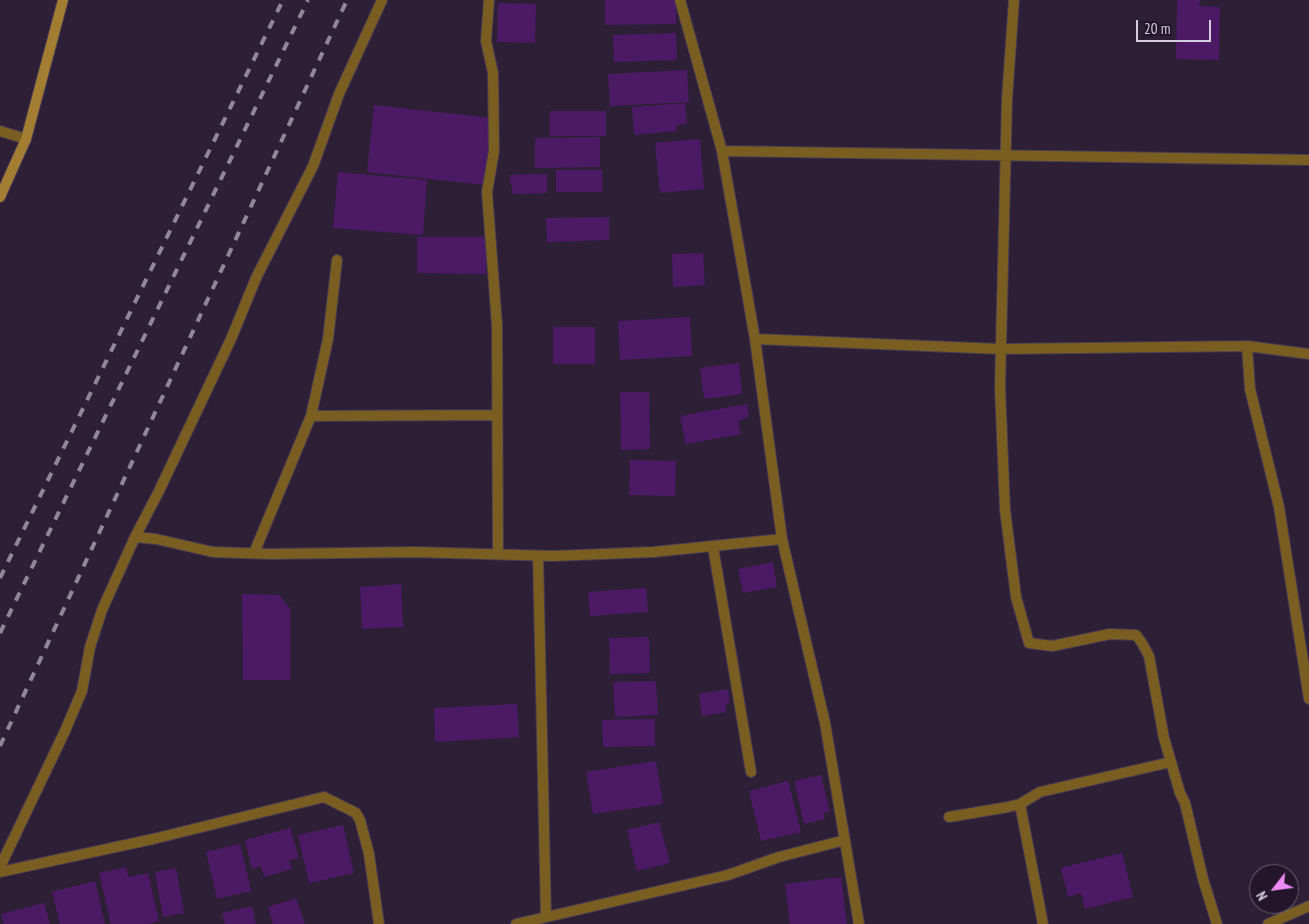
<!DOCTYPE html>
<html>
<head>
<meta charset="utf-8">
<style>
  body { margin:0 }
  #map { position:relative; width:1309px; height:924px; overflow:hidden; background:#2d1f36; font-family:"PT Sans Narrow",sans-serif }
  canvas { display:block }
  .north { position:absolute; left:1249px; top:864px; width:50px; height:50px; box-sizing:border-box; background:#23162b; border:1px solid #6b5f72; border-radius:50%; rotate:240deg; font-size:14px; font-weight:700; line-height:20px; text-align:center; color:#d6cddc }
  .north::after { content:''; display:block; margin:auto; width:18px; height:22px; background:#ef8bf6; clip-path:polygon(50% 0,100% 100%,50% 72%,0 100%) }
  .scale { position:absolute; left:1136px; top:20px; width:75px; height:22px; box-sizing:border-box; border:2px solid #d6cddc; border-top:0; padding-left:6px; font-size:15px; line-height:18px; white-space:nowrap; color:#d6cddc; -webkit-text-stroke:4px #23162b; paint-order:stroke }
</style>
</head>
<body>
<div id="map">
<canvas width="1309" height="924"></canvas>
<div class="north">N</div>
<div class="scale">20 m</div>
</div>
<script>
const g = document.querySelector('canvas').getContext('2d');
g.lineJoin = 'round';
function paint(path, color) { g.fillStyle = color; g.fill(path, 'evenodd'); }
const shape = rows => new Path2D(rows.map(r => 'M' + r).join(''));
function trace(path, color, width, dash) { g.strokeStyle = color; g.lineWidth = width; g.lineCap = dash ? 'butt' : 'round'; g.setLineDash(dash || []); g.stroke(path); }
const building = shape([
  [605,0,676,0,676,24,605,25],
  [1177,0,1200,0,1199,6,1220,7,1219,60,1176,59],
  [498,3,536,4,535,43,497,42],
  [676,33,677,60,614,62,613,35],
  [687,70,689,102,610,106,608,74],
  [685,103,687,124,677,125,677,131,634,135,632,107],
  [374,105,492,118,485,185,367,172],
  [550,111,606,111,606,136,550,136],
  [600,137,600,167,535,168,535,138],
  [700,139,704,189,660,193,655,143],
  [556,170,602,170,602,192,556,192],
  [338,172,427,180,423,235,333,228],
  [547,174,547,193,513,194,509,175],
  [609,217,609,240,547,242,546,218],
  [417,237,486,237,486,274,417,273],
  [703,253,705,285,673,287,672,254],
  [690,317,692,356,620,360,618,321],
  [553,327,595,327,595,364,553,364],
  [739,363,742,394,704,399,700,368],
  [620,392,649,392,650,449,621,450],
  [747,404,749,416,738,422,741,434,686,444,680,416],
  [630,460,676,461,675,496,629,495],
  [773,562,777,587,743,593,738,569],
  [401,584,403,627,362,629,360,587],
  [646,588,648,612,590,616,588,592],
  [242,594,279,595,290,608,290,680,243,680],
  [649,637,650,673,610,674,609,638],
  [656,681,658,715,615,717,613,682],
  [728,689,730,703,725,704,727,712,702,716,699,694],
  [517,704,519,737,435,742,434,708],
  [655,719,655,746,603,747,602,720],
  [656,761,663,804,593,814,586,772],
  [821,775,830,812,823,813,825,819,804,824,794,781],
  [788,781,801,832,761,841,749,791],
  [659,822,670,863,637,871,627,830],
  [343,825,354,873,309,883,298,835],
  [290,828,299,858,289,860,292,869,264,877,261,866,252,869,245,840],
  [240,844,251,891,217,899,206,852],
  [1122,853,1133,897,1085,909,1081,893,1068,897,1061,868],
  [126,867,128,877,148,873,159,921,147,924,111,924,99,873],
  [176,868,184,913,163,917,155,872],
  [841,877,847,924,790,924,785,884],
  [95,881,105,924,60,924,52,892],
  [296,898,305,924,273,924,268,907],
  [44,903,50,924,4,924,1,914],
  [252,906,256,924,225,924,222,913]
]);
const street = shape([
  [382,0,339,94,313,166,256,278,231,339,159,491,135,537,156,539,213,552,270,554,414,552,554,556,653,552,782,539],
  [489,0,486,41,493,73,494,151,487,192,497,325,498,554],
  [680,0,722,151,755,339,1001,349,1247,346,1309,354],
  [1014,0,1007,99,1000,387,1005,510,1016,597,1029,643,1052,646,1110,634,1136,635,1142,643,1149,656,1164,738,1180,793,1185,803,1203,879,1217,924],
  [0,131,26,139],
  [722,151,1309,160],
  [755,339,782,539,825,723,859,924],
  [1247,346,1250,389,1279,507,1309,699],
  [311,416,328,339,337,260],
  [713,547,751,772],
  [254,553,311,416,497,415],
  [538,556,546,917],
  [1020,804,1043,924],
  [949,817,1008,807,1020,804,1040,792,1171,762],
  [0,867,65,731,82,691,90,647,102,610,135,537],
  [0,872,153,839,324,797,356,813,360,820,369,854,379,924],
  [516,924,728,875,779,857,845,840],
  [1268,924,1309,906]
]);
const secondary = shape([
  [0,197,26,139,63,0]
]);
const rail = shape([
  [0,578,283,0],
  [0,633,308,0],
  [0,746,347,0]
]);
paint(building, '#4c1a65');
trace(street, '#483b51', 12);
trace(secondary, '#483b51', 12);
trace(street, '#7a5d21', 10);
trace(secondary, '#a37d32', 10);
trace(rail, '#928799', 4, [9, 9]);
</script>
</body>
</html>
